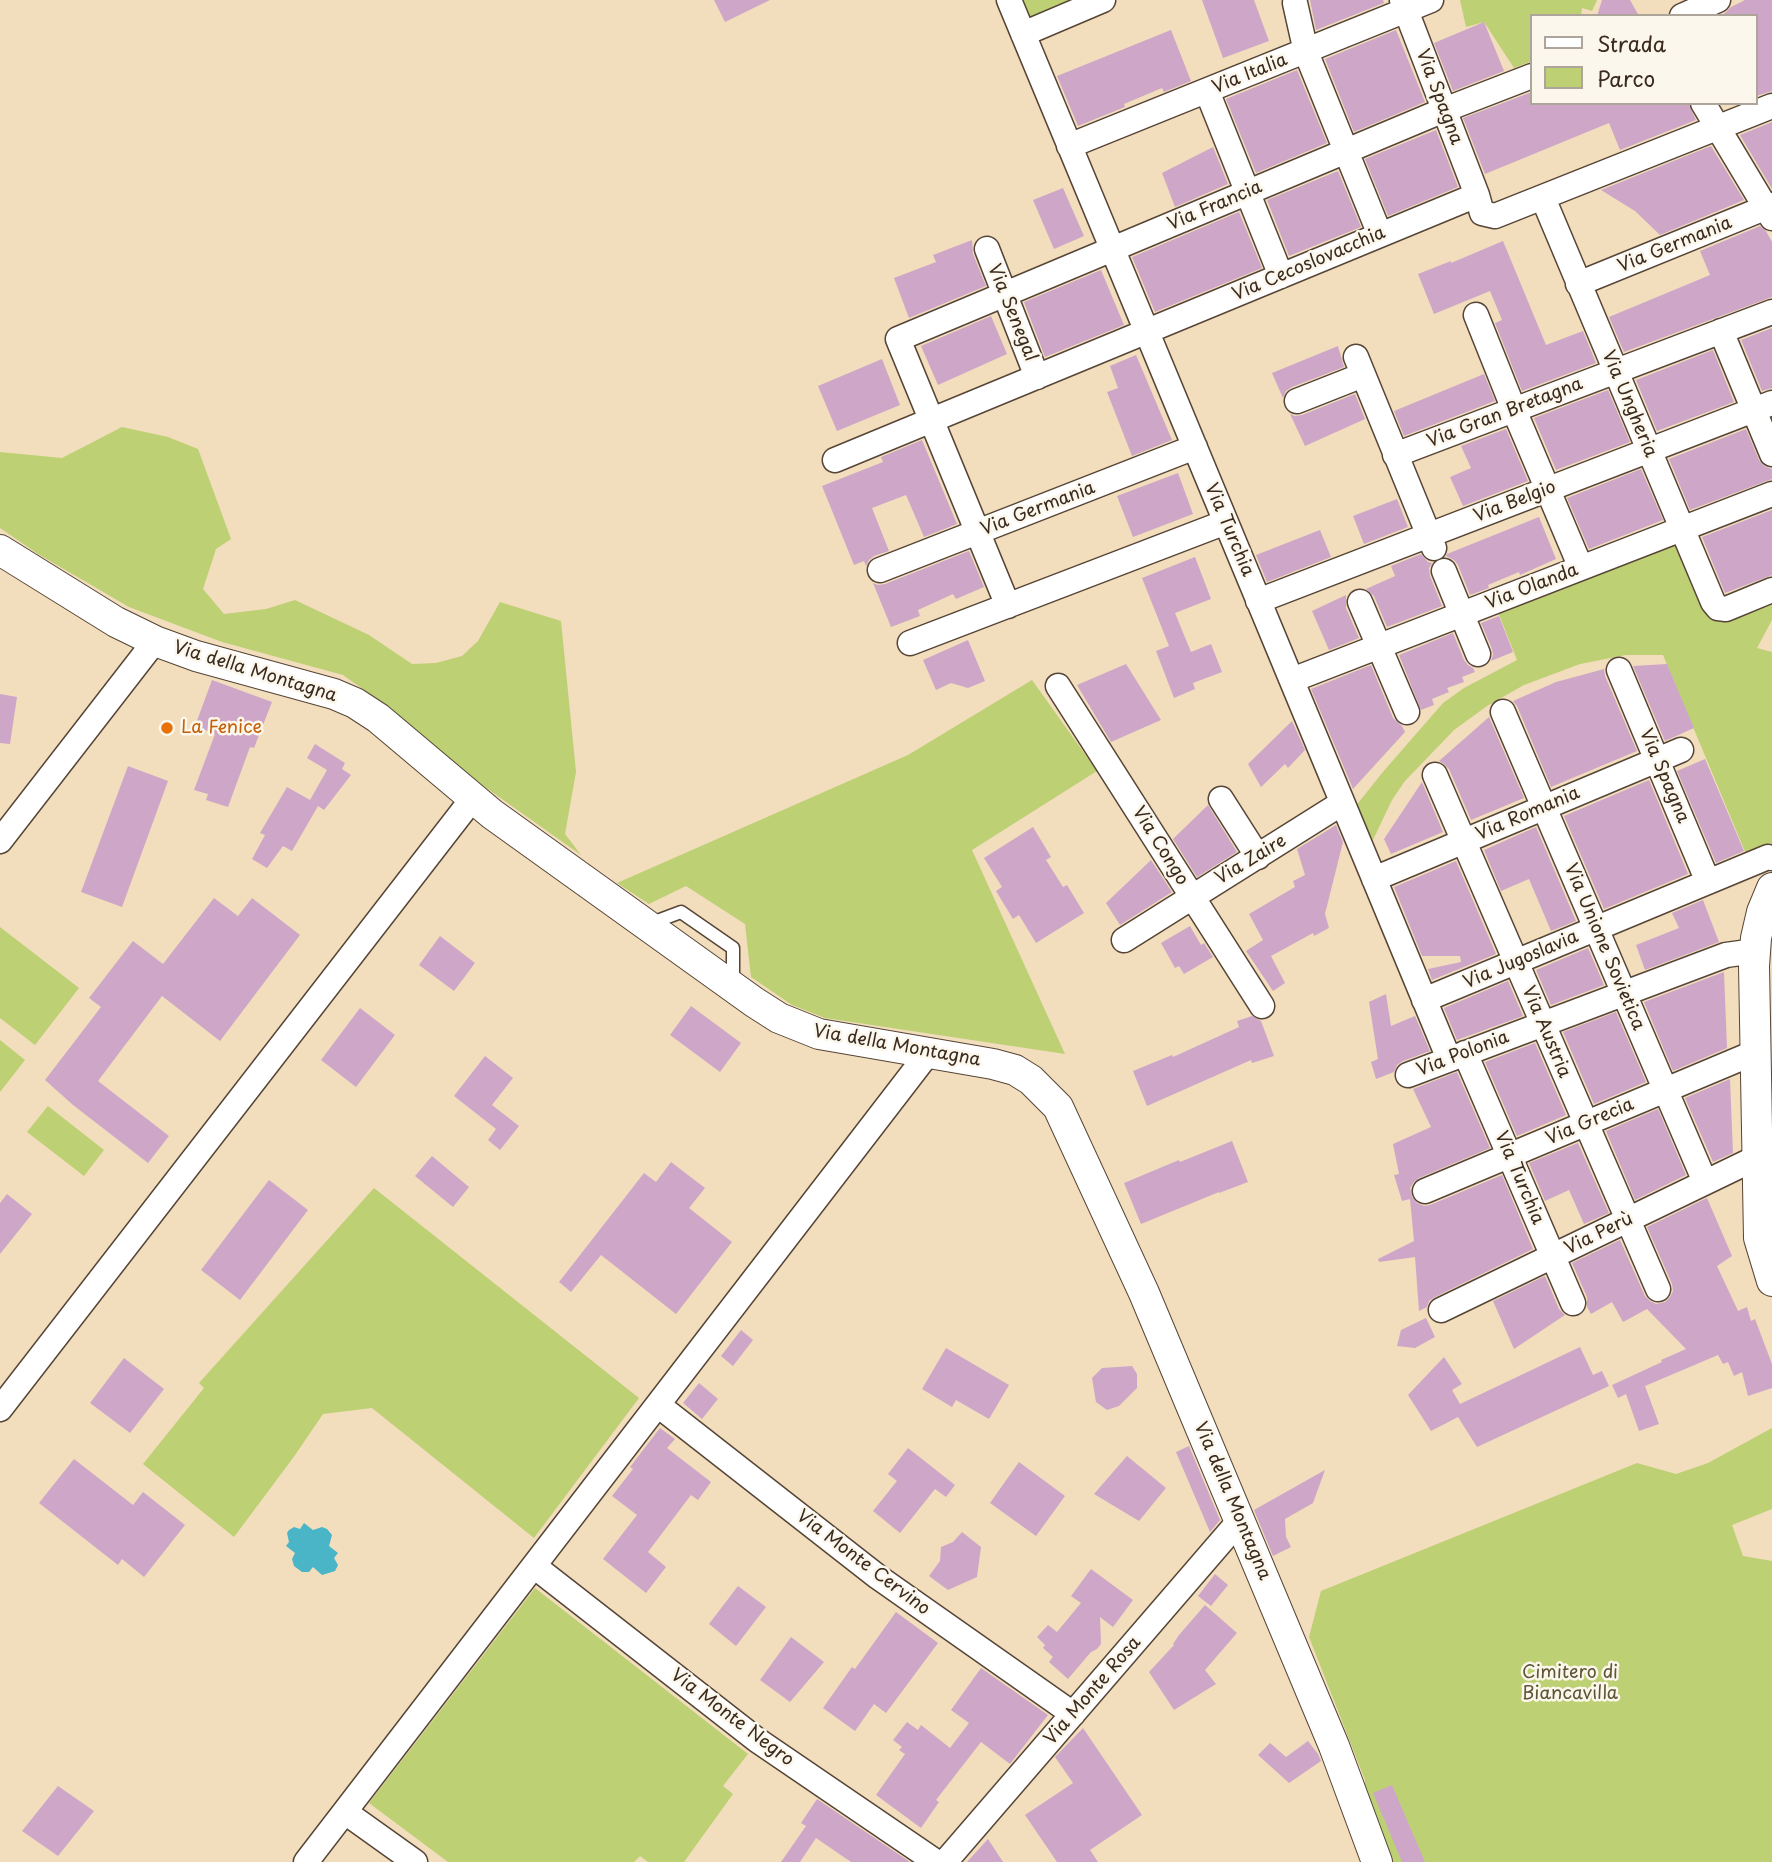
<!DOCTYPE html>
<html>
<head>
<meta charset="utf-8">
<style>
  body { margin:0 }
  #map { position:relative; width:1772px; height:1862px; overflow:hidden; background:#f2ddbd; font-family:"Playpen Sans",sans-serif }
  canvas { display:block }
  .legend { position:absolute; left:1530px; top:14px; width:228px; height:91px; box-sizing:border-box; background:#fbf7ec; border:2px solid #aea59a; margin:0; padding:9px 12px; list-style:none; font-size:21px; color:#3b2a1e }
  .legend li { display:flex; align-items:center; gap:14px; height:35px }
  .legend b { width:35px; border:2px solid #aea59a }
</style>
</head>
<body>
<div id="map">
<canvas width="1772" height="1862"></canvas>
<ul class="legend">
<li><b style="height:9px;background:#fff"></b>Strada</li>
<li><b style="height:19px;background:#bdd074"></b>Parco</li>
</ul>
</div>
<script>
const g = document.querySelector('canvas').getContext('2d');
g.lineJoin = 'round';
function paint(path, color) { g.fillStyle = color; g.fill(path, 'evenodd'); }
const shape = rows => new Path2D(rows.map(r => 'M' + r).join(''));
function trace(path, color, width, dash) { g.strokeStyle = color; g.lineWidth = width; g.lineCap = dash ? 'butt' : 'round'; g.setLineDash(dash || []); g.stroke(path); }
function label(font, color, halo, rows, align = 'center') {
  g.font = font + ' "Playpen Sans",sans-serif'; g.lineWidth = 5; g.setLineDash([]); g.textBaseline = 'middle'; g.strokeStyle = halo; g.fillStyle = color; for (const [text, x, y, turn = 0] of rows) {
    g.save(); g.translate(x, y); g.rotate((+turn || 0) * Math.PI / 180); g.textAlign = isNaN(turn) ? turn : align; if (halo) g.strokeText(text, 0, 0); g.fillText(text, 0, 0); g.restore();
  }
}
const green = shape([
  [1022,0,1074,0,1030,19],
  [1460,0,1597,0,1592,11,1582,8,1581,16,1532,16,1532,61,1514,68,1484,22,1466,27],
  [122,427,168,437,198,449,231,539,216,549,203,589,224,614,266,609,295,600,369,635,412,664,436,663,462,656,478,641,500,602,561,621,576,772,565,834,581,855,485,787,374,697,343,675,222,642,129,607,38,554,0,528,0,452,62,458],
  [1679,543,1704,609,1772,602,1772,620,1757,648,1772,652,1772,844,1746,854,1663,655,1626,655,1580,664,1524,685,1487,706,1454,730,1405,781,1392,800,1373,840,1355,807,1382,773,1443,703,1464,688,1517,660,1498,612],
  [1032,680,1097,771,972,850,1065,1054,825,1018,792,1005,751,977,745,924,686,886,649,904,617,883,908,755],
  [0,927,79,988,35,1045,0,1018],
  [0,1040,25,1060,0,1092],
  [48,1106,104,1150,84,1176,27,1132],
  [374,1188,639,1398,534,1538,372,1408,323,1414,293,1458,234,1537,143,1464,204,1388,199,1383],
  [1772,1428,1772,1509,1732,1525,1743,1556,1772,1561,1772,1862,1393,1862,1364,1792,1365,1780,1309,1637,1321,1591,1637,1463,1676,1474,1708,1463],
  [535,1588,748,1754,723,1786,733,1794,684,1862,648,1862,640,1856,634,1862,448,1862,369,1803]
]);
const water = shape([
  [304,1523,313,1530,322,1527,327,1529,332,1535,329,1546,338,1553,334,1558,338,1565,335,1571,322,1575,313,1567,309,1572,302,1572,294,1566,292,1559,295,1553,286,1546,289,1542,287,1533,289,1530,294,1527,300,1529]
]);
const building = shape([
  [714,0,770,0,725,22],
  [1202,0,1254,0,1269,41,1223,58],
  [1310,0,1383,0,1384,3,1316,30],
  [1602,0,1630,0,1639,16,1597,16],
  [1745,0,1772,0,1772,91,1756,96,1756,16,1719,16,1725,13,1731,7],
  [1484,22,1504,71,1453,91,1434,43],
  [1171,30,1191,81,1164,92,1162,88,1124,104,1125,107,1078,126,1057,76],
  [1396,30,1425,102,1354,132,1325,59],
  [1297,70,1327,143,1256,173,1226,99],
  [1532,92,1532,103,1688,103,1696,120,1620,150,1609,123,1485,174,1463,118],
  [1772,122,1772,189,1740,135],
  [1436,130,1458,187,1388,216,1365,159],
  [1711,146,1744,200,1660,235,1635,211,1601,190],
  [1213,147,1228,184,1175,207,1162,173],
  [1338,171,1361,227,1289,256,1267,200],
  [1063,188,1084,236,1054,249,1033,200],
  [1239,212,1262,268,1155,312,1132,257],
  [1760,226,1766,231,1772,242,1772,297,1624,352,1609,317,1710,275,1700,251],
  [972,240,973,254,986,286,909,318,894,278,936,262,933,255],
  [1503,241,1546,345,1583,331,1596,363,1522,391,1495,323,1502,320,1490,291,1434,314,1418,274,1451,261,1451,263],
  [1101,270,1124,325,1045,357,1024,302],
  [991,316,1007,354,938,385,921,346],
  [1772,328,1772,388,1762,391,1741,340],
  [1338,346,1344,367,1292,387,1286,391,1283,398,1272,373],
  [1713,350,1734,402,1657,431,1636,380],
  [1136,355,1172,440,1132,456,1107,392,1118,388,1110,366],
  [882,359,900,405,837,431,818,386],
  [1484,374,1495,401,1404,436,1394,411],
  [1608,390,1630,442,1556,470,1534,418],
  [1355,394,1365,419,1305,446,1290,414,1295,416,1302,415],
  [1506,429,1528,481,1463,506,1450,477,1471,468,1461,446],
  [1746,429,1759,460,1764,466,1772,469,1772,479,1690,510,1669,459],
  [922,440,957,524,924,537,906,495,872,508,889,551,874,556,869,560,866,566,864,561,854,565,822,486,883,462,881,457],
  [1641,469,1663,520,1589,549,1567,498],
  [1178,473,1193,514,1133,537,1117,496],
  [1397,499,1408,527,1364,544,1353,516],
  [1772,510,1772,575,1725,593,1702,537],
  [1539,517,1556,559,1520,575,1519,572,1488,585,1489,588,1470,595,1458,565,1454,560,1446,556,1447,554],
  [1320,530,1331,557,1267,582,1256,555],
  [969,551,984,587,956,599,953,594,918,610,920,616,891,627,873,583,878,585,885,584],
  [1421,554,1428,562,1432,563,1429,568,1430,576,1442,606,1387,627,1374,596,1366,589,1395,576,1391,566],
  [1195,557,1211,599,1175,613,1191,652,1211,644,1222,672,1193,683,1195,689,1174,698,1156,651,1169,646,1142,578],
  [1346,595,1346,608,1359,638,1329,650,1312,611],
  [1499,616,1513,652,1491,661,1493,655,1492,649,1481,623],
  [1453,633,1464,660,1468,665,1473,668,1475,672,1462,677,1464,682,1447,688,1449,692,1432,699,1434,705,1421,710,1399,655],
  [968,640,985,681,968,688,951,683,936,690,923,660],
  [1126,664,1161,720,1111,742,1077,685],
  [1667,664,1694,728,1665,741,1633,666],
  [1371,665,1393,718,1402,726,1405,732,1353,789,1311,689],
  [1604,669,1605,676,1637,751,1551,787,1517,706,1513,701,1556,682],
  [212,680,272,702,254,748,250,747,228,807,206,800,208,794,194,790,215,734,195,726],
  [0,694,17,697,10,744,0,743],
  [1489,717,1524,798,1471,820,1449,769,1444,764,1439,761],
  [1292,721,1305,750,1288,768,1285,764,1261,787,1248,764],
  [315,744,345,763,342,769,351,775,324,810,318,806,292,851,283,846,267,868,252,859,265,835,260,833,287,787,310,800,327,770,307,758],
  [1705,759,1744,851,1716,863,1677,771],
  [128,766,168,781,122,907,81,892],
  [1649,780,1688,874,1604,909,1564,816],
  [1422,782,1443,832,1391,854,1384,839],
  [1208,805,1237,852,1197,877,1173,839],
  [1336,825,1343,842,1325,914,1329,928,1314,936,1313,933,1271,956,1285,983,1273,991,1246,951,1263,940,1249,914,1295,887,1293,881,1305,875,1297,849],
  [1033,827,1051,857,1046,860,1063,887,1067,885,1084,913,1036,943,1019,915,1013,919,996,891,1002,887,984,858],
  [1536,827,1576,921,1551,931,1529,879,1501,891,1484,850],
  [1151,860,1172,892,1120,925,1106,903],
  [1456,861,1496,954,1432,980,1428,969,1461,962,1460,956,1422,956,1394,887],
  [214,898,238,916,252,898,300,935,220,1041,162,996,98,1081,169,1136,148,1163,73,1105,45,1080,101,1007,89,998,133,941,163,964],
  [1703,900,1719,942,1645,970,1636,945,1679,928,1672,913],
  [1190,926,1201,945,1204,943,1213,957,1184,974,1179,966,1175,968,1161,943],
  [440,936,475,963,454,991,419,965],
  [1588,948,1604,985,1551,1005,1536,970],
  [1724,972,1727,1048,1673,1071,1644,1002],
  [1508,981,1523,1016,1457,1040,1444,1008],
  [1386,994,1391,1026,1415,1016,1430,1051,1403,1061,1397,1065,1394,1072,1376,1079,1371,1062,1378,1059,1369,1002],
  [691,1006,741,1043,720,1072,670,1035],
  [360,1008,395,1035,356,1087,321,1060],
  [1616,1012,1646,1082,1594,1104,1563,1032],
  [1252,1016,1261,1021,1274,1056,1252,1063,1251,1060,1147,1106,1133,1071,1172,1055,1173,1057,1239,1027,1237,1021],
  [1535,1043,1566,1115,1517,1136,1485,1062],
  [485,1056,513,1078,492,1105,519,1126,500,1150,488,1140,496,1129,454,1096],
  [1457,1072,1490,1148,1419,1178,1414,1182,1410,1188,1412,1197,1417,1203,1424,1206,1430,1205,1502,1175,1533,1249,1435,1297,1429,1301,1427,1307,1419,1311,1415,1257,1379,1262,1378,1259,1414,1241,1410,1199,1402,1201,1394,1175,1399,1174,1393,1144,1431,1127,1413,1089],
  [1730,1079,1733,1153,1713,1162,1685,1098],
  [1658,1109,1686,1175,1635,1200,1606,1131],
  [1232,1141,1248,1182,1219,1193,1219,1192,1141,1224,1124,1183,1179,1160,1180,1162],
  [1578,1143,1609,1213,1584,1224,1569,1190,1545,1201,1529,1163],
  [432,1156,469,1187,453,1207,415,1176],
  [671,1162,705,1188,689,1208,732,1242,676,1314,601,1255,571,1292,559,1282,644,1173,656,1182],
  [269,1180,308,1210,240,1300,201,1270],
  [7,1194,32,1214,0,1254,0,1203],
  [1707,1198,1732,1256,1717,1266,1738,1311,1747,1307,1751,1321,1755,1319,1772,1364,1772,1388,1748,1396,1742,1372,1734,1376,1728,1362,1723,1364,1718,1355,1645,1386,1659,1424,1639,1431,1626,1394,1618,1398,1612,1385,1662,1362,1661,1360,1686,1349,1647,1309,1623,1322,1612,1302,1591,1314,1587,1307,1587,1297,1572,1263,1620,1240,1645,1296,1650,1301,1656,1304,1665,1302,1670,1297,1673,1291,1672,1284,1647,1227],
  [1545,1276,1559,1309,1565,1315,1514,1349,1493,1301],
  [1426,1318,1435,1337,1415,1348,1397,1346,1401,1330],
  [741,1330,753,1340,733,1366,721,1356],
  [1580,1347,1593,1375,1602,1371,1609,1386,1477,1447,1458,1417,1431,1431,1408,1395,1444,1357,1462,1384,1452,1390,1460,1404],
  [946,1348,1009,1385,989,1419,956,1400,952,1407,922,1389],
  [124,1358,164,1389,130,1433,90,1403],
  [1132,1366,1137,1374,1137,1388,1119,1406,1107,1410,1096,1402,1092,1378,1102,1368],
  [699,1383,718,1399,702,1419,683,1403],
  [660,1428,675,1439,667,1448,711,1482,698,1500,691,1495,648,1552,666,1567,646,1593,603,1559,637,1515,612,1496,633,1469,630,1467],
  [1189,1446,1220,1520,1210,1532,1176,1452],
  [908,1448,955,1485,946,1497,935,1489,900,1533,873,1511,897,1481,888,1474],
  [1127,1456,1166,1488,1139,1521,1094,1494],
  [74,1459,133,1505,143,1492,185,1525,144,1577,122,1559,118,1565,39,1503],
  [1019,1462,1065,1496,1036,1536,990,1503],
  [1325,1470,1313,1503,1285,1519,1286,1537,1291,1547,1273,1556,1254,1510],
  [962,1532,981,1547,977,1577,948,1590,929,1576,940,1561,941,1547,953,1542],
  [1091,1569,1133,1600,1113,1627,1100,1617,1101,1644,1097,1649,1091,1652,1068,1679,1049,1662,1053,1657,1043,1648,1045,1645,1037,1637,1048,1625,1057,1632,1081,1603,1071,1596],
  [1215,1574,1228,1585,1211,1606,1198,1596],
  [738,1586,766,1607,736,1646,709,1624],
  [1205,1605,1237,1633,1205,1670,1216,1684,1174,1710,1149,1672,1174,1645,1173,1644,1179,1635],
  [896,1612,938,1643,886,1713,874,1704,855,1731,823,1708,852,1667,855,1669],
  [791,1637,824,1662,790,1702,760,1680],
  [981,1668,1048,1715,1010,1764,981,1742,936,1800,939,1802,921,1828,876,1795,905,1754,899,1750,902,1747,893,1740,907,1722,918,1730,921,1725,950,1748,969,1723,951,1710],
  [1083,1728,1142,1815,1090,1850,1098,1862,1057,1862,1025,1815,1073,1783,1055,1757],
  [1308,1741,1318,1754,1321,1761,1289,1783,1258,1755,1270,1743,1286,1757],
  [1392,1785,1425,1862,1402,1862,1373,1793],
  [58,1786,94,1811,58,1856,22,1831],
  [817,1799,820,1801,910,1862,851,1862,816,1838,800,1862,781,1862,806,1826,801,1823],
  [988,1839,1003,1862,967,1862]
]);
const service = shape([
  [649,924,681,912,733,948,733,983]
]);
const minor = shape([
  [1009,0,1449,1059],
  [1402,0,1477,195],
  [1295,3,1306,52,1380,235],
  [1682,16,1718,0],
  [1023,34,1103,0],
  [1207,91,1281,276],
  [1703,103,1772,218],
  [1069,146,1431,0],
  [1543,198,1713,602,1718,608,1726,609,1772,590],
  [987,249,1037,377],
  [1578,284,1772,205],
  [1476,315,1514,410,1581,568],
  [1721,331,1772,454],
  [1356,357,1434,548],
  [1297,401,1363,375],
  [1395,455,1772,312],
  [835,460,1477,195,1482,213,1495,216,1772,106],
  [880,570,1195,447],
  [1444,571,1478,654],
  [1258,601,1772,403],
  [1360,602,1407,712],
  [1008,606,898,339,1444,110,1532,76],
  [910,643,1226,522],
  [1619,670,1708,882],
  [1292,680,1772,494],
  [1058,686,1262,1006],
  [1503,712,1705,1182],
  [1435,775,1658,1289],
  [1221,799,1258,857],
  [0,841,155,641],
  [1374,879,1681,750],
  [1124,940,1342,803],
  [1424,1000,1768,857,1772,858],
  [1465,1053,1573,1303],
  [1408,1075,1726,955,1755,951],
  [1425,1191,1756,1052],
  [1441,1310,1758,1157],
  [658,1405,878,1577,1073,1714],
  [0,1409,473,798],
  [534,1566,757,1740,936,1862],
  [345,1812,415,1862],
  [306,1862,929,1052],
  [945,1862,1240,1520]
]);
const tertiary = shape([
  [0,550,116,622,155,641,196,656,334,694,355,703,378,718,492,814,754,1002,779,1018,819,1034,993,1064,1015,1070,1031,1080,1058,1107,1144,1293,1334,1746,1377,1862],
  [1772,888,1762,912,1756,938,1754,966,1759,1238,1772,1281]
]);
const markers = [
  [167,728,7,"#e8710a"]
];
const streetNames = [
  ["Via Italia",1250,74,-22],
  ["Via Spagna",1439,97,69],
  ["Via Francia",1215,206,-23],
  ["Via Germania",1675,245,-22],
  ["Via Cecoslovacchia",1309,264,-23],
  ["Via Senegal",1012,313,68],
  ["Via Ungheria",1629,404,67],
  ["Via Gran Bretagna",1505,413,-21],
  ["Via Belgio",1515,502,-21],
  ["Via Germania",1038,509,-21],
  ["Via Turchia",1229,530,67],
  ["Via Olanda",1532,587,-21],
  ["Via della Montagna",255,672,17],
  ["Via Spagna",1664,776,67],
  ["Via Romania",1528,814,-23],
  ["Via Congo",1160,846,58],
  ["Via Zaire",1251,860,-31],
  ["Via Unione Sovietica",1604,947,67],
  ["Via Jugoslavia",1521,960,-23],
  ["Via Austria",1546,1032,67],
  ["Via della Montagna",897,1046,10],
  ["Via Polonia",1463,1054,-21],
  ["Via Grecia",1590,1122,-23],
  ["Via Turchia",1519,1178,67],
  ["Via Perù",1599,1234,-26],
  ["Via della Montagna",1232,1501,67],
  ["Via Monte Cervino",863,1563,37],
  ["Via Monte Rosa",1093,1691,-49],
  ["Via Monte Negro",732,1718,37]
];
const foodNames = [
  ["La Fenice",181,728]
];
const parkNames = [
  ["Cimitero di",1570,1673],
  ["Biancavilla",1570,1694]
];
paint(green, '#bdd074');
paint(water, '#4ab5c7');
paint(building, '#cea7c8');
trace(service, '#564536', 15);
trace(minor, '#564536', 27);
trace(tertiary, '#564536', 32);
trace(service, '#fff', 12);
trace(minor, '#fff', 24);
trace(tertiary, '#fff', 30);
for (const [x, y, r, color] of markers) { const dot = new Path2D(); dot.arc(x, y, r, 0, 2 * Math.PI); g.fillStyle = color; g.fill(dot); trace(dot, '#fbf7ec', 2.5); }
label('18px', '#3b2a1e', '#fbf7ec', streetNames);
label('18px', '#c56008', '#fbf7ec', foodNames, 'left');
label('18px', '#5c5434', '#fbf7ec', parkNames);
</script>
</body>
</html>
